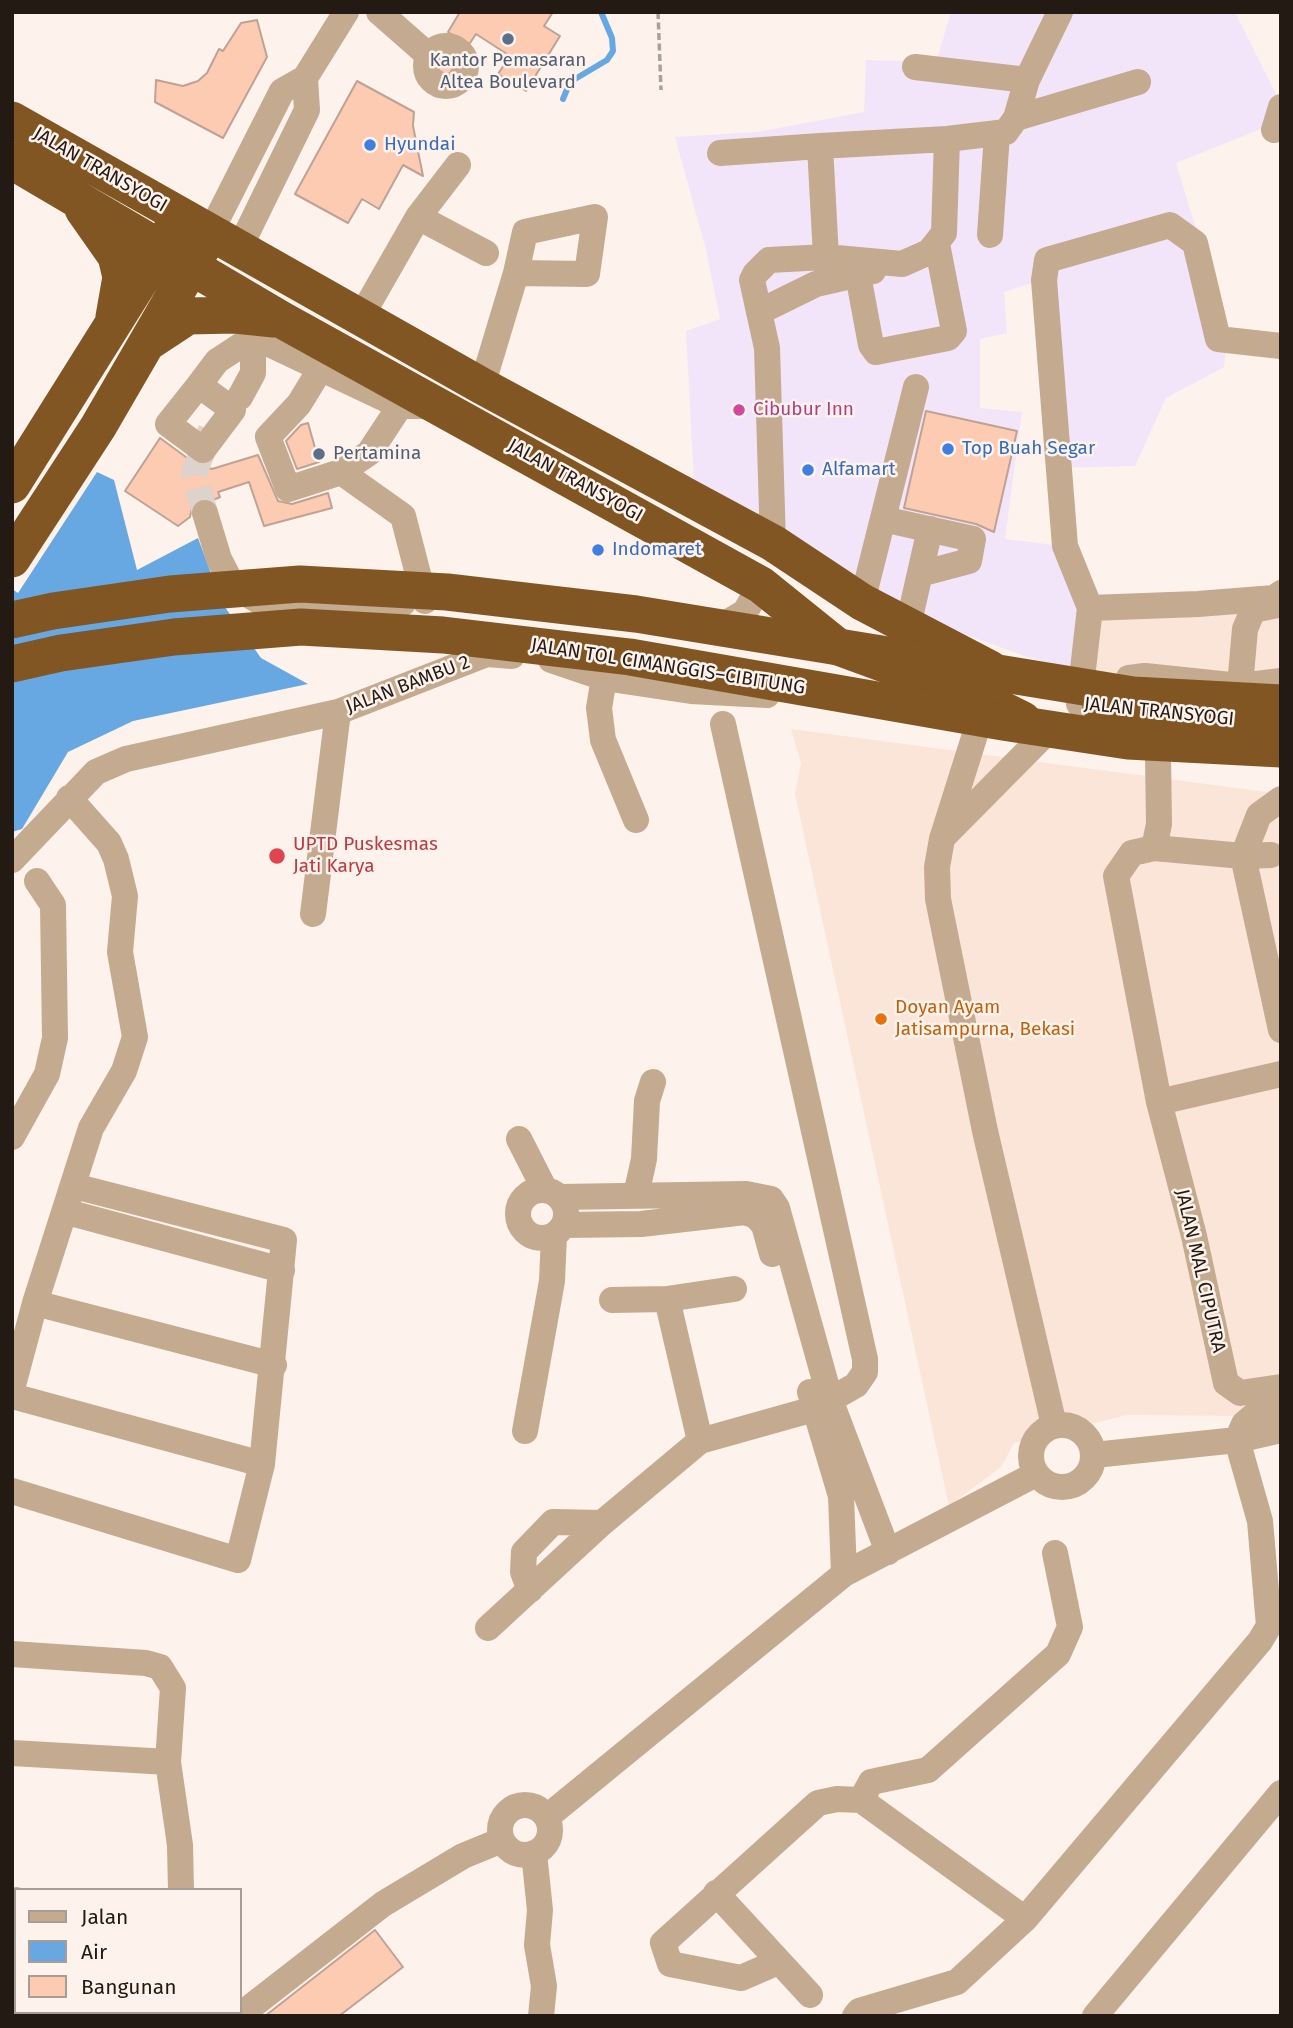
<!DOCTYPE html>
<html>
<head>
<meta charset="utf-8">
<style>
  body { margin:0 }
  #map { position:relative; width:1293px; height:2028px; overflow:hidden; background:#fef2ec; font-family:"Fira Sans",sans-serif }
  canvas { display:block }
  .frame { position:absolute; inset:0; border:14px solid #241a14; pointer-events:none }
  .legend { position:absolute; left:14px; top:1888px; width:228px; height:126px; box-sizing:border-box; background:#fef2ec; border:2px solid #a79c96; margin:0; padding:9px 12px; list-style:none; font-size:21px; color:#241a14 }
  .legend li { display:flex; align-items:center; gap:14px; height:35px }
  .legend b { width:35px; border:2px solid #a79c96 }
</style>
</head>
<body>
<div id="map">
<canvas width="1293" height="2028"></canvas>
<div class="frame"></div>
<ul class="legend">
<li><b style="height:9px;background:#c4aa8e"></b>Jalan</li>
<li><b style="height:19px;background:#67a8e3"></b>Air</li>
<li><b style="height:19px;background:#fccbb2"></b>Bangunan</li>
</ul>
</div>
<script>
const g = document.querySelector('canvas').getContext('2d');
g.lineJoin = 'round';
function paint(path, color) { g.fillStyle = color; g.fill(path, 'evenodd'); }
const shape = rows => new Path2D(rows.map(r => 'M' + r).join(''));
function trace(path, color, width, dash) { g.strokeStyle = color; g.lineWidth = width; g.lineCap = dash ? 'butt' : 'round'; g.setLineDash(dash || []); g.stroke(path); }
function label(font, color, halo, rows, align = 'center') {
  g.font = font + ' "Fira Sans",sans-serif'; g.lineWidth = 5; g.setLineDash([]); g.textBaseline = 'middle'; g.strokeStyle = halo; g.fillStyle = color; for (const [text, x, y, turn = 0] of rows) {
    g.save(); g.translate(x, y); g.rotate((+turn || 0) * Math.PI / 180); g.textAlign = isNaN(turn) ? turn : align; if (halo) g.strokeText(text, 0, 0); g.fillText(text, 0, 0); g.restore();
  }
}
const built = shape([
  [1281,598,1281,688,1091,673,1095,620],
  [791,729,1281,794,1281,1413,1242,1416,1127,1415,1014,1443,1001,1467,949,1506,795,794,801,763]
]);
const industrial = shape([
  [951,12,1235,12,1281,104,1281,121,1176,163,1228,334,1224,367,1166,398,1135,466,1055,468,1046,279,1004,292,1007,333,980,339,980,408,1022,412,1005,539,1070,547,1091,673,1027,657,956,631,870,587,694,484,686,331,720,319,706,250,675,137,757,132,864,112,866,60,936,62]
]);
const water = shape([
  [97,472,114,480,137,570,198,538,222,603,261,658,308,684,133,721,68,752,22,829,12,832,12,589,18,593]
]);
const stream = shape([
  [563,99,570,82,607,60,613,51,612,38,601,12]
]);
const building = shape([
  [460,12,553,12,544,26,560,36,526,91,498,74,510,56,476,34,448,76,435,68,443,59,442,48,451,34,448,32,460,12],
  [257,20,267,57,223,138,155,102,156,80,183,86,198,81,207,73,219,49,223,51,241,23,257,20],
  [357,81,414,112,413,126,423,176,403,165,379,209,362,199,348,223,295,194,357,81],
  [926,411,1017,431,994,532,976,524,904,508,926,411],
  [308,423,319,462,297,469,286,441,301,425,308,423],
  [160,438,194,463,212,469,258,455,278,501,292,504,328,493,332,508,264,526,249,482,218,492,220,497,213,500,200,498,193,503,190,517,178,526,125,491,160,438],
  [375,1930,403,1967,339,2016,265,2016,375,1930]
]);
const minorTunnel = shape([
  [205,513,194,473,211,430]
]);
const path = shape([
  [658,12,661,90]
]);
const minor = shape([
  [379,12,428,55],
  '426 66a20 20 0 1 1 40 0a20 20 0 1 1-40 0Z',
  [915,67,1027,80],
  [1016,118,1138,82],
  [1274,130,1281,107],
  [820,146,947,139,1006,132,1016,118,1027,80,1060,12],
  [720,153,820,146,826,257],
  [418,217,486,253],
  [210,233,282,91,305,78,346,12],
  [990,235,997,134],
  [239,249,307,110,305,78],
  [858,275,871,345,876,352,948,338,954,331,937,244],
  [759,312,816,284,873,271],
  [362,315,418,217,458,165],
  [321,368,299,404,268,437,288,489,341,472,369,453,400,406],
  [199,385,233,410,203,450,168,424,199,385,217,361,246,342,265,342,400,406,434,406],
  [482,386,516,273,587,274,595,217,525,232,516,273],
  [240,397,253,373,253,354,246,342],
  [341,472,403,516,425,601],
  [205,513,219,559,233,586,264,604,320,610,403,603],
  [883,519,973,539,969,561,920,574],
  [773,543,767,348,752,280,755,274,769,260,826,257,902,264,929,252,944,233,947,139],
  [862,602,916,387],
  [1090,608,1065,546,1044,280,1047,260,1170,225,1195,243,1218,339,1281,346],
  [1090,608,1198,604,1274,598,1281,593],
  [908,626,930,529],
  [715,630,745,612,761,585],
  [551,660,604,678,691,691,767,695],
  [604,678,599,708,603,740,636,820],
  [1240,686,1245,629,1253,610,1278,605],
  [1141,699,1127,685,1129,678,1145,676,1240,686,1281,681],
  [985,703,942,839,937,867,938,899,985,1131,1054,1425],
  [1079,704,1090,608],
  [1281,799,1259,815,1243,856,1281,1030],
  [945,835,1049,730],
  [1154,848,1159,824,1158,757],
  [1271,855,1243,856,1154,848,1132,853,1116,876,1159,1102,1194,1236,1226,1383,1240,1393,1281,1387],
  [12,860,96,772,126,759,338,712,487,654,512,656],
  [313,914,338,712],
  [1159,1102,1281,1074],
  [12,1137,47,1074,55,1038,53,905,37,881],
  [519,1139,545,1190],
  '518 1214a24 24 0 1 1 48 0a24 24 0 1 1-48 0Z',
  [636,1195,644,1159,647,1101,653,1082],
  [560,1197,746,1194,771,1199,777,1208,831,1402,888,1552],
  [67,1212,282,1270],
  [564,1225,641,1224,745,1212,756,1216,764,1225,772,1254],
  [667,1299,734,1289],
  [612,1300,667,1299,700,1441],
  [35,1303,274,1365],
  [12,1389,35,1303,91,1128,124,1071,135,1037,120,952,125,896,116,859,109,843,69,798],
  [810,1392,841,1496,844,1574],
  [12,1396,262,1464],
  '1031 1456a31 31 0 1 1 62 0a31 31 0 1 1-62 0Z',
  [525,1431,552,1281,554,1235],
  [1237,1440,1244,1424,1257,1413,1281,1408],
  [1237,1440,1281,1430],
  [12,1491,238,1560,262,1464,284,1240,74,1186],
  [530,1590,523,1572,524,1552,553,1522,602,1523],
  [488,1628,602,1523,700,1441,814,1409,856,1385,865,1372,865,1359,723,724],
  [12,1654,146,1663,160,1667,173,1688,168,1762,12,1753],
  [168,1762,180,1845,181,1890],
  [861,1800,871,1782,928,1770,1058,1654,1070,1627,1055,1553],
  '500 1830a25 25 0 1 1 50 0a25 25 0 1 1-50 0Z',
  [547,1817,844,1574,1036,1474],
  [534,1853,540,1910,537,1945,544,1986,541,2016],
  [716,1893,810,1995],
  [12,1901,16,1900],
  [778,1962,741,1978,670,1964,663,1943,818,1803,837,1799,861,1800,1025,1919],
  [32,2016,36,2012],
  [239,2016,383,1904,463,1856,502,1840],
  [855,2016,859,2011,957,1982,1025,1919,1260,1641,1269,1626,1260,1521,1237,1440,1094,1455],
  [1095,2016,1281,1793]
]);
const highway = shape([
  [12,120,482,386,773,543,862,602,990,669],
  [12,161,282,320,761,585,838,647,985,701,1023,720],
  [83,209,116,256,121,277,114,317],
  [150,341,188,316,235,315,274,319],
  [12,485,175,225],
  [12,559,98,427,203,246],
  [1101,707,1161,716,1281,722]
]);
const highwayBridge = shape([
  [12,620,53,611,170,594,300,584,447,592,636,614,1133,695,1281,703],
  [12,664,61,653,174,637,301,627,443,635,630,657,1003,722,1128,741,1281,749]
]);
const markers = [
  [508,39,7,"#5c6f8a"],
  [370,145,7,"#3f7fe0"],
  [739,410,7,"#d1479c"],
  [948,449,7,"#3f7fe0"],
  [319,454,7,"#5c6f8a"],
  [808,470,7,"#3f7fe0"],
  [598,550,7,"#3f7fe0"],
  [277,856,9,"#e0444e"],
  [881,1019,7,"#e8710a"]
];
const serviceNames = [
  ["Kantor Pemasaran",508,61],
  ["Altea Boulevard",508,83],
  ["Pertamina",333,454,"left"]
];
const shopNames = [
  ["Hyundai",384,145],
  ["Top Buah Segar",962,449],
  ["Alfamart",822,470],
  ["Indomaret",612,550]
];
const streetNames = [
  ["JALAN TRANSYOGI",100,170,30],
  ["JALAN TRANSYOGI",575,481,29],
  ["JALAN TOL CIMANGGIS–CIBITUNG",668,667,9],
  ["JALAN BAMBU 2",408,685,-21],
  ["JALAN TRANSYOGI",1159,712,6],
  ["JALAN MAL CIPUTRA",1200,1271,77]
];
const hotelNames = [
  ["Cibubur Inn",753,410]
];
const healthNames = [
  ["UPTD Puskesmas",293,845],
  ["Jati Karya",293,867]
];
const foodNames = [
  ["Doyan Ayam",895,1008],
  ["Jatisampurna, Bekasi",895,1030]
];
paint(built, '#fbe4d8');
paint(industrial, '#f3e5f9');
paint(water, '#67a8e3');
trace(stream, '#67a8e3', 6);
paint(building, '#fccbb2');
trace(building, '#bfa294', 2);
trace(minorTunnel, '#ddd2cc', 26, [26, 13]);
trace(path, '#aba09a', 3.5, [7, 3.5]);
trace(minor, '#c4aa8e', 26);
trace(highway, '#815622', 37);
trace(highwayBridge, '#815622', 37);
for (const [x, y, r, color] of markers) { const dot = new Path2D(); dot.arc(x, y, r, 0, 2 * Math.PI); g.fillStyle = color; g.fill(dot); trace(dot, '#fef2ec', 2.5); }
label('19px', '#4e5e75', '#fef2ec', serviceNames);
label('19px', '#366cbe', '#fef2ec', shopNames, 'left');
label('19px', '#241a14', '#fef2ec', streetNames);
label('19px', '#b23c85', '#fef2ec', hotelNames, 'left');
label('19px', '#be3a42', '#fef2ec', healthNames, 'left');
label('19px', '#c56008', '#fef2ec', foodNames, 'left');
</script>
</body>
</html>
